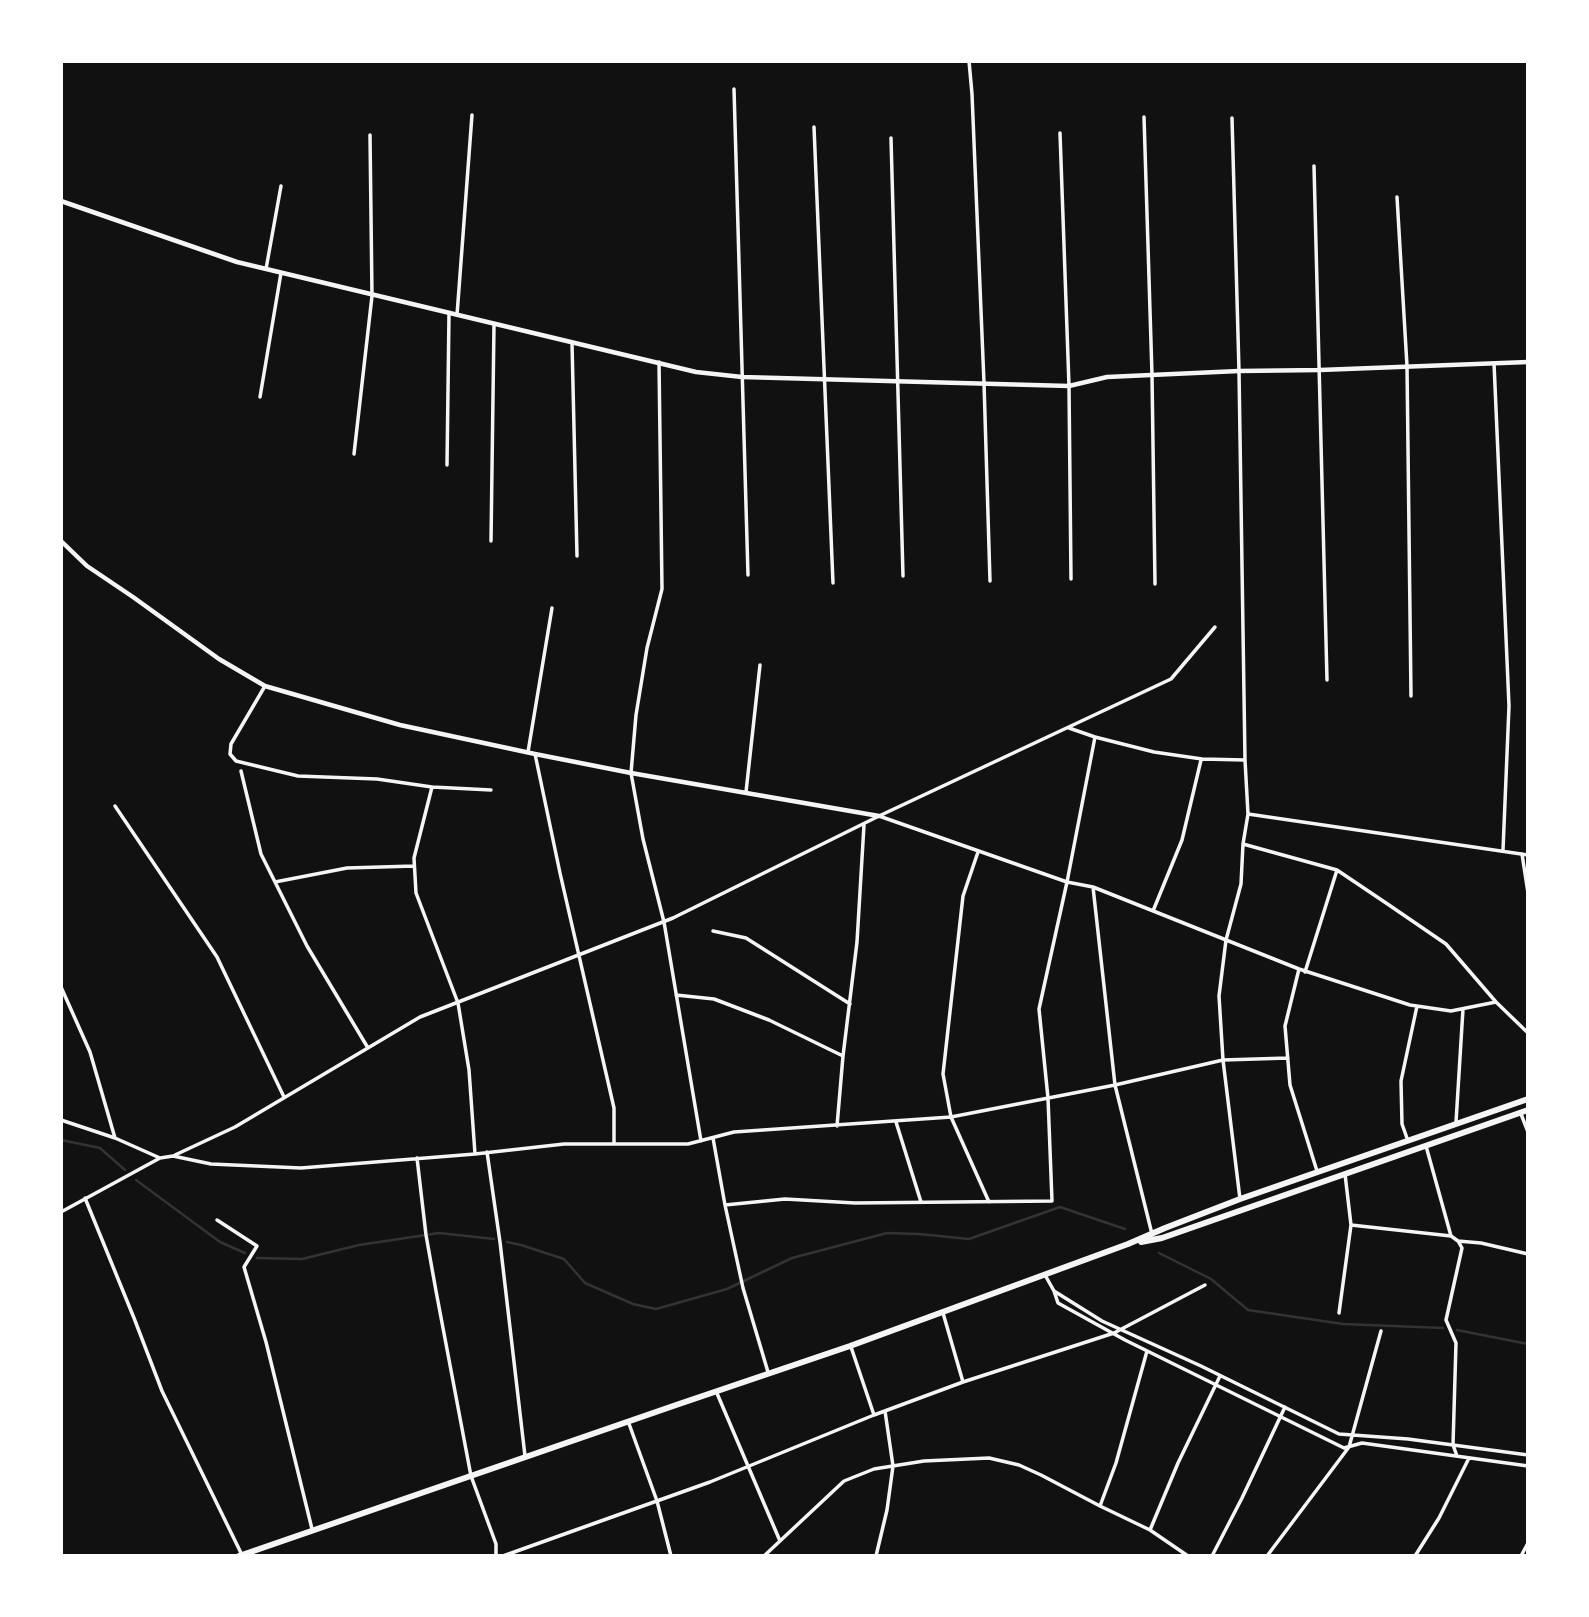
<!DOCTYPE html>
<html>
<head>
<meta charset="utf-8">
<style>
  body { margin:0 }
  #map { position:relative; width:1589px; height:1617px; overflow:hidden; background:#111; font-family:Commissioner,sans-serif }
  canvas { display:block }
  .frame { position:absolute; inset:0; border:63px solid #fff; pointer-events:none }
</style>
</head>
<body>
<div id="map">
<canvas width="1589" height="1617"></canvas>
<div class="frame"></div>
</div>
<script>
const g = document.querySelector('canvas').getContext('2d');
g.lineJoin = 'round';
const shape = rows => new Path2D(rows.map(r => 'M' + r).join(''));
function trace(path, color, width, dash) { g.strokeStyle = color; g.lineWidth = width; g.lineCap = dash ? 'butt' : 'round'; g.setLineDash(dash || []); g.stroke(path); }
const stream = shape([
  [61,1140,100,1148,125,1170],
  [136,1180,220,1242,245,1253],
  [507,1242,521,1245,564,1259,585,1283,633,1304,656,1309,727,1289,792,1258,887,1233,919,1234,969,1239,1060,1207,1125,1229],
  [1159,1253,1211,1279,1248,1310,1343,1324,1443,1328],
  [257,1258,302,1259,359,1245,439,1233,494,1239],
  [1457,1330,1528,1344]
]);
const minor = shape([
  [969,61,972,94,984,383,990,581],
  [734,89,748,575],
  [1144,117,1152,375,1155,584],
  [1232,118,1239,371,1245,760,1248,814,1243,844,1241,884,1226,940,1219,996,1223,1060,1240,1199],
  [814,127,833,583],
  [1060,133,1069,386,1071,579],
  [891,138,903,576],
  [1314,166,1327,680],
  [1397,197,1407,366,1411,696],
  [266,269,281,186],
  [457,315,472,115],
  [572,343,577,556],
  [659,362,662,589,647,648,636,715,631,773,643,839,664,922,701,1141],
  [1494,363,1509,706,1503,850],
  [260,397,281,273],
  [354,454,372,296,370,135],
  [447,465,449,314],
  [491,541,494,325],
  [265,686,231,744,230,754,236,761,298,776,377,779,432,787,491,790],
  [1069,728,1095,737,1154,752,1202,759,1245,760],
  [528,752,552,608],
  [535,754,560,873,614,1108,614,1144],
  [241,771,261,854,307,946,368,1048],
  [432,787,414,858,416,893,458,1003,469,1070,475,1154],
  [746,792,760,665],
  [115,806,217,957,284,1097],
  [1248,814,1528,855],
  [879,816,1067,882,1093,887,1299,969,1410,1005,1451,1011,1496,1002],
  [1243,844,1337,870,1389,905,1446,944,1496,1002,1528,1033],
  [978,852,963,896,943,1074,951,1117,989,1202],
  [1522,854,1528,893],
  [275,882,347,868,414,866],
  [1093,887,1115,1085,1152,1234],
  [1153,911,1182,840,1201,760],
  [713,931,746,938,850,1004],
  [1299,969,1285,1026,1290,1085,1317,1171],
  [1305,972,1337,870],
  [61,987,90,1052,115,1138],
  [676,995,714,999,769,1020,843,1056],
  [1521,1114,1528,1132],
  [61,1120,115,1138,160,1158],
  [896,1122,921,1202],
  [1456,1122,1463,1009],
  [837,1126,843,1056,857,942,864,825],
  [713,1138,725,1205,743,1288,768,1372],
  [1408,1141,1402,1124,1401,1081,1417,1006],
  [1426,1146,1451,1236,1458,1241,1462,1248,1446,1320,1456,1343,1453,1445,1457,1456],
  [487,1152,500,1242,525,1456],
  [175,1155,235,1127,420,1017,673,918,879,816,1171,679,1215,627],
  [417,1158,426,1235,436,1291,471,1476,496,1544,496,1556],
  [85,1198,134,1318,162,1391,242,1555],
  [725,1205,785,1199,855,1203,1052,1201,1048,1098,1039,1009,1067,882,1095,737],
  [61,1212,160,1158,173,1156,211,1164,301,1168,475,1154,564,1144,688,1144,734,1132,951,1117,1115,1085,1223,1060,1288,1058],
  [217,1220,257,1246,244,1267,266,1342,312,1529],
  [1351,1225,1451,1236],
  [1458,1241,1481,1243,1528,1254],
  [1045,1275,1054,1291,1058,1303,1125,1340,1344,1448,1362,1443,1528,1466],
  [1054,1291,1102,1321,1201,1366,1339,1434,1408,1439,1528,1455],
  [943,1313,963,1382],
  [1339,1313,1351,1225,1345,1174],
  [851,1347,874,1415],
  [716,1391,780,1541],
  [628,1421,657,1501,671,1556],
  [1100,1506,1116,1463,1147,1351],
  [1150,1530,1178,1463,1220,1376],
  [503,1556,710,1482,874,1415,963,1382,1114,1333,1205,1285],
  [764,1556,844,1481,874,1469,924,1461,989,1458,1019,1465,1041,1475,1100,1506,1150,1530,1188,1556],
  [876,1556,887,1510,893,1466,885,1411],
  [1212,1556,1242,1498,1285,1407],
  [1267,1556,1349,1447,1381,1331],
  [1415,1556,1439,1518,1469,1458],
  [1521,1556,1528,1543]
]);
const tertiary = shape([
  [61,201,237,262,696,372,742,377,1069,386,1107,377,1239,371,1320,370,1528,362],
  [61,541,87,566,133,597,219,659,265,686,400,725,535,754,631,773,879,816]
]);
const primary = shape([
  [1141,1242,1162,1238,1528,1110],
  [239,1556,679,1404,850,1346,1128,1244,1165,1228,1240,1199,1528,1099]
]);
trace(stream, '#333', 2.5);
trace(minor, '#f5f5f5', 3.5);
trace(tertiary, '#f5f5f5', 4.5);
trace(primary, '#f5f5f5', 6);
</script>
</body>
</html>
